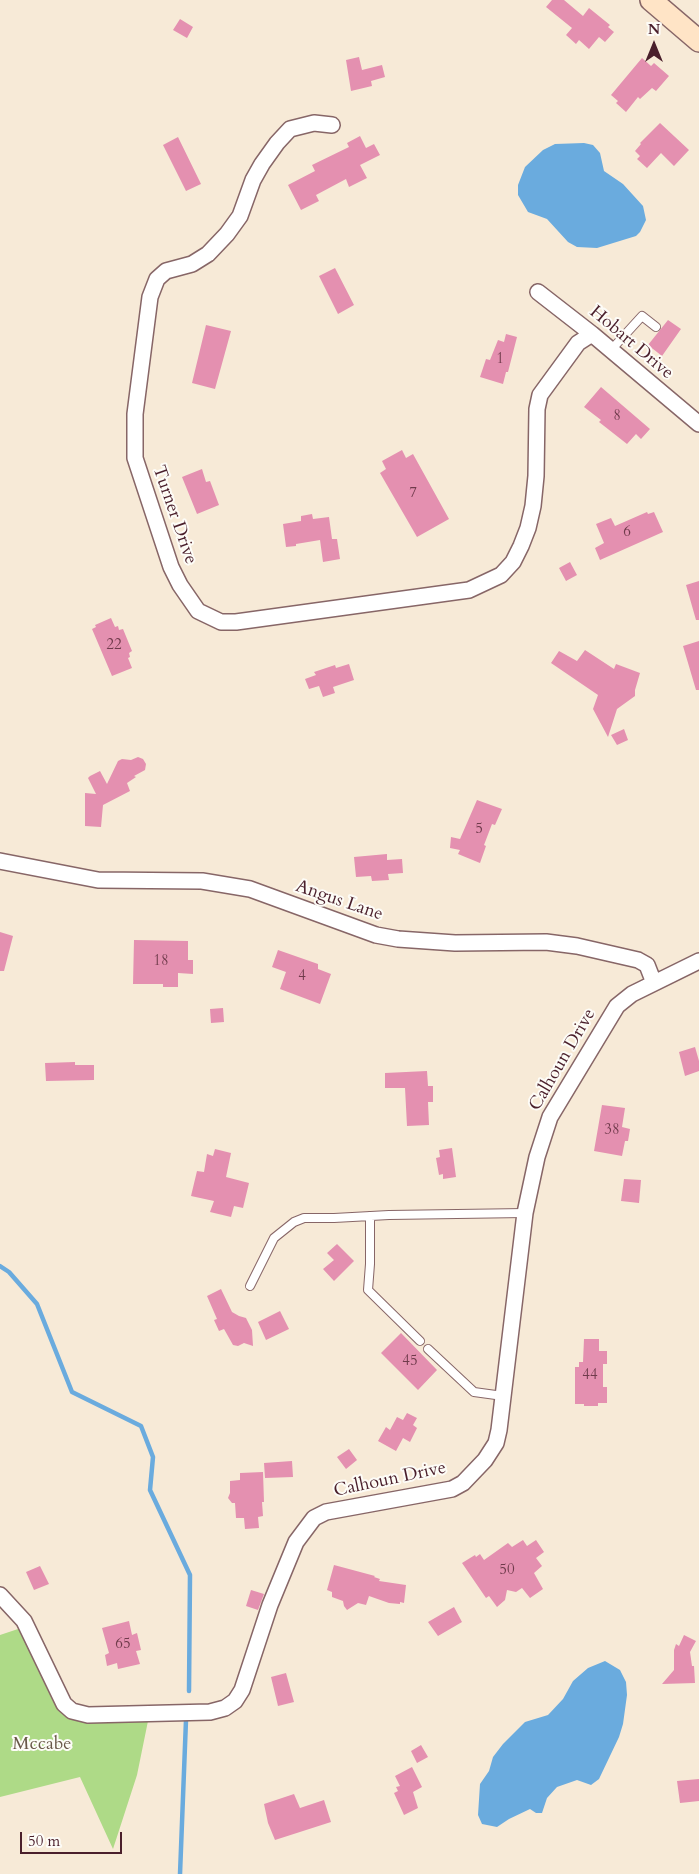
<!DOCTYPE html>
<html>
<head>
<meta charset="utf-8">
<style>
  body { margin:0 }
  #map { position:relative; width:699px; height:1874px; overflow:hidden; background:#f7ead7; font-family:Cardo,serif }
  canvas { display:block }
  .north { position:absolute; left:629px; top:20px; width:50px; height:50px; -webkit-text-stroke:4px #fdfcf7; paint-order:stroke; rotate:0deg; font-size:14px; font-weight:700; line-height:20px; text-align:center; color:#4a1f2b }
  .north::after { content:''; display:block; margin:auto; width:18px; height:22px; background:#4a1f2b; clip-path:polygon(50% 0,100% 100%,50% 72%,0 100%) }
  .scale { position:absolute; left:20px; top:1832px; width:102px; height:22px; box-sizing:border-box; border:2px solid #4a1f2b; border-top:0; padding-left:6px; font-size:15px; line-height:18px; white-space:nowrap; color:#4a1f2b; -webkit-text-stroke:4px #fdfcf7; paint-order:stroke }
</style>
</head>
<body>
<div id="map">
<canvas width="699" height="1874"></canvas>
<div class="north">N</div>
<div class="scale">50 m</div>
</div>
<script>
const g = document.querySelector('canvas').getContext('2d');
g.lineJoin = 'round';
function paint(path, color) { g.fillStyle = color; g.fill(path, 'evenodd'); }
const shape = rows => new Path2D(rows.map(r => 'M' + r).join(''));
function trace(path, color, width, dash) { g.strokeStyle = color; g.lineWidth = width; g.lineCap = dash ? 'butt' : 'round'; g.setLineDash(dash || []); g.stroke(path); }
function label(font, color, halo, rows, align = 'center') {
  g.font = font + ' Cardo,serif'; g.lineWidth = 4; g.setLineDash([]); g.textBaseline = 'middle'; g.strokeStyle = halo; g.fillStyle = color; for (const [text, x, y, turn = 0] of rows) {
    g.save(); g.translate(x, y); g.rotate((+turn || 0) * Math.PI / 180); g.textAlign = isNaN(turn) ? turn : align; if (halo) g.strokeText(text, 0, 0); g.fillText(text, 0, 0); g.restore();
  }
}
const green = shape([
  [21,1628,67,1713,77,1721,148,1721,137,1775,113,1849,80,1777,0,1797,0,1635]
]);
const water = shape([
  [584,143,593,145,600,153,604,171,623,184,643,206,646,220,640,232,636,236,597,248,577,247,568,242,547,219,528,212,518,195,518,185,525,167,543,150,555,144],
  [605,1661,620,1670,626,1682,627,1695,623,1724,619,1737,599,1779,591,1785,577,1780,557,1787,547,1798,542,1813,536,1813,530,1809,509,1819,497,1827,482,1824,478,1815,480,1784,489,1771,493,1757,503,1744,525,1722,548,1715,563,1699,573,1681,588,1668]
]);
const stream = shape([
  [0,1266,9,1272,37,1304,72,1392,141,1426,153,1457,150,1490,190,1575,189,1691],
  [180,1874,186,1720]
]);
const building = shape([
  [552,0,564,0,583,16,589,8,610,25,608,27,614,32,605,42,599,37,589,49,579,40,576,44,566,35,572,28,546,7],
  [180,19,193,27,187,38,173,30],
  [359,57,362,70,382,65,385,77,371,81,372,86,351,91,346,60],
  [642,58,651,66,654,63,669,76,656,91,652,88,640,99,638,97,626,112,616,103,618,101,611,95],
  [660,123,689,150,674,166,661,153,647,168,637,159,640,156,635,151,641,144,640,143],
  [360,136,366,148,374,144,380,155,360,165,367,178,349,187,346,179,316,195,319,201,301,210,288,185,315,171,312,165,349,147,347,143],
  [178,137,201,184,186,191,163,145],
  [335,268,354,305,338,314,319,276],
  [668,320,681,329,662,356,648,345],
  [206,325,231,331,215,389,192,383],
  [506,334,517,337,508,372,506,372,503,384,480,377,486,359,490,360,498,340,504,342],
  [601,387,650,429,641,439,636,434,627,444,599,422,601,420,584,407],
  [402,450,406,458,413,454,449,519,417,537,380,473,386,469,382,461],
  [202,469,206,482,210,481,219,505,197,514,182,477],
  [647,512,648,514,654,512,663,532,600,560,595,548,604,543,596,524,611,518,615,526],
  [312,514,313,519,329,517,332,539,337,539,340,559,323,562,320,540,296,544,296,546,286,547,283,524,301,521,301,516],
  [570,562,577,575,566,581,559,568],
  [699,581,699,620,696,620,686,585],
  [111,618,115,627,118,626,119,630,123,629,132,651,129,653,130,657,128,658,132,668,112,676,92,629,96,627,95,625],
  [699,641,699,690,696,690,683,646],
  [585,650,614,669,616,664,640,673,635,690,635,696,617,709,608,737,593,709,598,695,551,663,559,651,577,661],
  [349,664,354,680,333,687,335,693,323,697,319,686,309,689,305,679,316,675,314,672,335,665,336,668],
  [624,729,628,740,617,745,611,735],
  [138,757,143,759,146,764,145,770,134,776,136,777,127,783,130,791,103,805,101,827,85,826,85,793,96,794,88,778,90,776,100,771,107,784,118,761,122,759,131,760],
  [477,800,502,809,495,825,492,824,484,845,486,846,480,863,458,854,460,850,450,848,451,837,460,839],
  [387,854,387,860,402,859,403,873,388,874,389,880,372,881,371,876,356,877,354,857],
  [0,932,13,936,4,971,0,971],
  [134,940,188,941,188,960,193,960,193,974,178,973,178,987,163,987,163,984,133,984],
  [278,950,318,964,318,969,331,974,320,1004,280,989,286,972,272,967],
  [223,1008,224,1022,211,1023,210,1009],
  [695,1047,699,1061,699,1071,685,1076,679,1052],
  [75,1062,75,1065,94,1065,94,1080,46,1081,45,1063],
  [427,1071,428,1086,433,1086,433,1102,428,1102,429,1125,407,1126,405,1088,385,1088,385,1073],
  [602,1105,625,1108,622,1127,630,1129,628,1141,625,1141,622,1156,594,1151],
  [452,1148,456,1177,443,1179,443,1174,439,1175,436,1158,440,1157,439,1150],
  [215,1149,231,1153,226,1177,249,1183,243,1208,234,1206,231,1217,210,1212,214,1201,191,1196,197,1171,204,1172,207,1154,213,1156],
  [624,1179,641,1180,639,1203,621,1201],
  [337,1244,354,1261,334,1281,323,1269,334,1260,327,1253],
  [221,1289,232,1312,239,1316,246,1318,252,1330,253,1346,244,1343,238,1346,233,1345,224,1329,219,1331,214,1320,217,1319,207,1296],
  [280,1311,289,1329,266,1340,258,1322],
  [401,1333,437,1370,418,1390,381,1353],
  [584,1339,599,1339,599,1351,607,1351,607,1364,603,1364,603,1387,607,1387,607,1403,598,1403,598,1406,584,1406,584,1404,575,1404,575,1367,579,1367,579,1362,583,1362],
  [407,1413,417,1418,413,1425,417,1428,410,1442,403,1438,396,1451,378,1441,386,1427,390,1430,397,1417,403,1420],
  [349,1449,357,1460,346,1469,337,1457],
  [292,1461,293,1477,265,1478,264,1463],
  [263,1472,264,1502,262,1502,263,1516,258,1517,259,1528,245,1529,244,1518,236,1518,235,1503,232,1503,228,1498,230,1493,230,1481,240,1480,240,1473],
  [523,1540,527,1546,536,1540,544,1552,536,1558,542,1566,534,1573,543,1589,530,1598,522,1588,516,1592,507,1590,505,1600,497,1607,489,1596,486,1598,462,1563,475,1555,476,1557,480,1554,484,1560,508,1543,512,1547],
  [334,1565,375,1576,374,1577,380,1579,379,1581,406,1585,404,1603,400,1602,400,1604,389,1603,369,1596,366,1605,358,1603,347,1610,344,1606,343,1601,332,1597,332,1592,327,1590],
  [40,1566,49,1584,34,1590,26,1572],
  [251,1590,264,1594,258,1610,246,1606],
  [454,1607,462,1622,438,1636,428,1622],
  [129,1621,132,1635,137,1633,141,1650,136,1651,140,1664,118,1669,117,1663,107,1666,105,1655,109,1653,102,1628],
  [684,1635,696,1641,690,1652,692,1666,694,1666,695,1683,662,1684,674,1670,674,1650,676,1644,679,1646],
  [286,1673,294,1702,278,1706,271,1677],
  [421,1745,428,1757,417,1763,411,1751],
  [412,1767,422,1787,413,1792,418,1808,404,1815,394,1793,398,1791,396,1787,400,1786,395,1776],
  [699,1779,699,1801,680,1803,677,1781],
  [294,1794,300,1808,324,1800,331,1822,275,1840,268,1823,264,1804]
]);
const service = shape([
  [611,350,642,316,656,327],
  [370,1216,370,1264,368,1290,420,1341],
  [250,1286,274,1238,294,1222,304,1218,334,1218,389,1215,525,1213],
  [428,1349,474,1392,503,1396]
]);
const minor = shape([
  [332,125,314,123,290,129,277,143,262,164,253,180,240,216,227,234,208,254,192,264,166,271,157,279,150,297,135,414,135,458,171,567,180,585,198,611,221,622,236,622,469,590,501,575,513,562,521,546,528,528,533,506,536,476,537,409,540,395,578,343,592,334],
  [538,292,592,334,699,424],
  [0,861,98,880,202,881,250,889,376,935,398,939,455,943,546,942,577,946,638,960,647,965,654,983],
  [0,1595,24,1621,64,1704,72,1711,88,1715,210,1712,225,1708,235,1701,242,1690,270,1605,296,1542,314,1518,326,1512,348,1508,452,1489,463,1483,485,1460,496,1443,499,1430,525,1213,537,1157,550,1117,617,1006,632,994,699,961]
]);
const secondary = shape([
  [651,0,699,41]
]);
const numberNames = [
  ["1",500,360],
  ["8",617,417],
  ["7",413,494],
  ["6",627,533],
  ["22",114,646],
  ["5",479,830],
  ["18",161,962],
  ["4",302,977],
  ["38",612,1131],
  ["45",410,1362],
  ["44",590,1376],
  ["50",507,1571],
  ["65",123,1645]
];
const streetNames = [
  ["Hobart Drive",631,343,40],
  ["Turner Drive",174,515,71],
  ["Angus Lane",339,901,19],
  ["Calhoun Drive",563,1060,-60],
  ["Calhoun Drive",390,1480,-12]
];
const parkNames = [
  ["Mccabe",42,1745]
];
paint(green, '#aeda87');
paint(water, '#6aabde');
trace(stream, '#6aabde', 4.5);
paint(building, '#e490b0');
trace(service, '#876667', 10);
trace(minor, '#876667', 18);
trace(secondary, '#876667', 24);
trace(service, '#fff', 8);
trace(minor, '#fff', 15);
trace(secondary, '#ffe4c6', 21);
label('15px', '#703b4c', null, numberNames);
label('18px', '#4a1f2b', '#fdfcf7', streetNames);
label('18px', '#685747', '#fdfcf7', parkNames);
</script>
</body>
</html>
